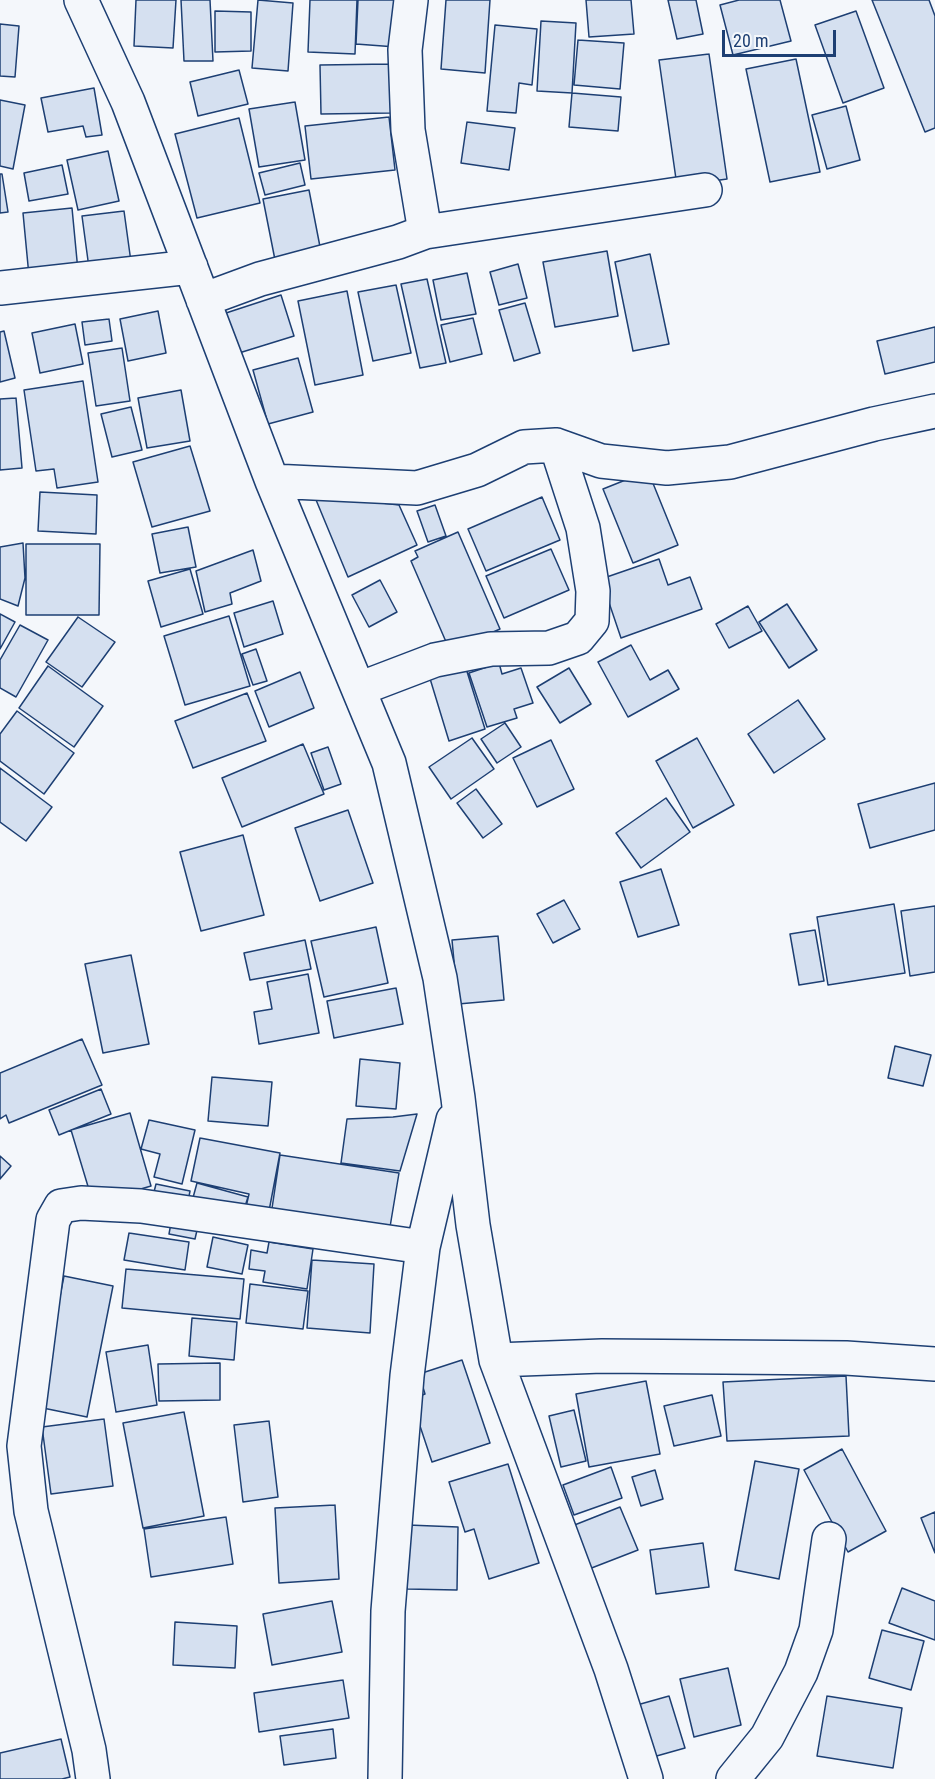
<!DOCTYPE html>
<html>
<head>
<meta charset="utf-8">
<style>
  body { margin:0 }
  #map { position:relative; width:935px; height:1779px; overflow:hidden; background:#f4f7fb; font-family:"Roboto Condensed",sans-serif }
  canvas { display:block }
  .scale { position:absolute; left:722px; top:30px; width:114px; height:27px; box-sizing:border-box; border:3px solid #1d3f73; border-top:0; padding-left:8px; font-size:18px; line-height:21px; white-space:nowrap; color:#1d3f73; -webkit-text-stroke:4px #f4f7fb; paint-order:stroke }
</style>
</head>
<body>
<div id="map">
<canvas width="935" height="1779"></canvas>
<div class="scale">20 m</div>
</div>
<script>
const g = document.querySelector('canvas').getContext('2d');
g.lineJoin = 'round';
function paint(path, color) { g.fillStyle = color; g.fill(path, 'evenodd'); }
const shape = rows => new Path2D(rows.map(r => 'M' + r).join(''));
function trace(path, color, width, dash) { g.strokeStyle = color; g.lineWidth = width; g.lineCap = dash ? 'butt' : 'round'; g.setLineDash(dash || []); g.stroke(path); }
const building = shape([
  [136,0,176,0,173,48,134,46,136,0],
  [181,0,210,0,213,61,184,61,181,0],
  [258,0,293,3,288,71,252,68,258,0],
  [310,0,357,0,355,54,308,52,310,0],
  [358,0,399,0,396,47,356,44,358,0],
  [446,0,490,0,485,73,441,69,446,0],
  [586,0,631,0,634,34,589,37,586,0],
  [668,0,696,0,703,34,677,39,668,0],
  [739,0,780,0,791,41,733,55,720,5,739,0],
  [872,0,929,0,935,16,935,128,925,132,872,0],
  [215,11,251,12,251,51,215,52,215,11],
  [856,11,884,88,843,103,815,25,856,11],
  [541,21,576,23,572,93,537,91,541,21],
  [0,24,19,26,15,77,0,76,0,24],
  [495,25,537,29,532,85,519,83,516,113,487,111,495,25],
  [578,40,624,43,620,89,574,85,578,40],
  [709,54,727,179,677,186,659,60,709,54],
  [796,59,820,172,770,182,746,69,796,59],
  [390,64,391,113,321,114,320,65,390,64],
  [239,70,248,104,198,116,190,82,239,70],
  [94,88,102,135,86,137,83,126,48,132,41,98,94,88],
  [572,93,621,97,618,131,569,127,572,93],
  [0,100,25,105,13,169,0,166,0,100],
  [295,102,305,160,259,167,249,109,295,102],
  [846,106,860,160,827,169,812,115,846,106],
  [389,117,395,170,311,179,305,126,389,117],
  [239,118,260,203,197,218,175,134,239,118],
  [467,122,515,128,509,170,461,163,467,122],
  [108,151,119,201,78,210,67,160,108,151],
  [300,163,305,185,265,195,259,173,300,163],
  [62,165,68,194,29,201,24,173,62,165],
  [0,174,2,174,8,212,0,213,0,174],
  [309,190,322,257,276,265,263,199,309,190],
  [72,208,78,271,29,276,23,213,72,208],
  [124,211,131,262,89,268,82,216,124,211],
  [607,251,618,316,555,327,543,262,607,251],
  [650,254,669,344,633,351,615,262,650,254],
  [518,264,527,298,499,305,490,272,518,264],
  [467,273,476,314,441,320,433,280,467,273],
  [427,279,446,363,420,368,401,284,427,279],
  [396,285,411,353,373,361,358,292,396,285],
  [347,291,363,375,315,385,298,301,347,291],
  [281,295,294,336,239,353,226,313,281,295],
  [525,303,540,353,514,361,499,310,525,303],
  [158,311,166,353,128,361,120,319,158,311],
  [473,318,482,354,450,362,441,325,473,318],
  [109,319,112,341,85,345,82,322,109,319],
  [75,324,83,364,40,373,32,333,75,324],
  [935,327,935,362,885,374,877,341,935,327],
  [4,331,15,378,0,382,0,332,4,331],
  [122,348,130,401,96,406,88,353,122,348],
  [298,358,313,412,268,424,253,370,298,358],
  [83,381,98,482,57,488,54,469,36,471,24,390,83,381],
  [181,390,190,441,147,448,138,398,181,390],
  [16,398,22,468,0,470,0,399,16,398],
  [131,407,142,450,112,457,101,414,131,407],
  [190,446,210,511,152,527,133,462,190,446],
  [648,471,678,545,633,563,603,489,648,471],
  [40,492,97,495,96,534,38,531,40,492],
  [314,495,399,505,417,545,348,577,314,495],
  [542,497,560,540,486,571,468,529,542,497],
  [435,505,446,536,428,542,417,511,435,505],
  [188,527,196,567,160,573,152,534,188,527],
  [458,532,500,629,450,651,411,561,418,557,415,551,458,532],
  [23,543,25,578,18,606,0,599,0,547,23,543],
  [26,544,100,544,99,615,26,615,26,544],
  [551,549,569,590,504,618,486,576,551,549],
  [253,550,261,581,230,593,232,604,205,612,196,571,253,550],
  [659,559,668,585,690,577,702,609,621,638,601,579,659,559],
  [190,569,203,614,161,627,148,581,190,569],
  [380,580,397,612,369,627,352,595,380,580],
  [273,601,283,634,244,647,234,613,273,601],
  [787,604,817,650,789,668,759,622,787,604],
  [748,606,762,631,729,648,716,624,748,606],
  [0,614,15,622,0,649,0,614],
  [229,616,250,686,185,705,164,636,229,616],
  [78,617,115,642,82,687,46,662,78,617],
  [20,625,48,640,16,697,0,688,0,660,20,625],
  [631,645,650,680,668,670,679,689,628,717,598,662,631,645],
  [256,649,267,681,253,685,242,654,256,649],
  [464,662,485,729,449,741,428,672,464,662],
  [499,663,502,674,521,668,533,703,514,709,517,718,487,727,469,673,499,663],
  [48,666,103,706,74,747,19,708,48,666],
  [569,668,591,704,560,723,537,687,569,668],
  [300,672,314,708,269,727,255,691,300,672],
  [247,693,266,741,193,768,175,721,247,693],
  [798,700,825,739,774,773,748,734,798,700],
  [17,711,74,753,44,794,0,761,0,734,17,711],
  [505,723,521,747,497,763,481,739,505,723],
  [472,738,494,769,451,799,429,767,472,738],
  [697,738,734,805,693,828,656,761,697,738],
  [551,740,574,789,537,807,513,758,551,740],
  [303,744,324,794,242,827,222,778,303,744],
  [328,747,341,784,324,790,311,753,328,747],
  [0,768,52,807,26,841,0,822,0,768],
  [935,783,935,830,870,848,858,804,935,783],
  [476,789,502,824,483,838,457,803,476,789],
  [666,798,690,832,641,868,616,833,666,798],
  [348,810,373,883,320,901,295,828,348,810],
  [243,835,264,915,201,931,180,852,243,835],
  [661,869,679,925,638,937,620,882,661,869],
  [564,900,580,929,553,943,537,914,564,900],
  [894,904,905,973,828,985,817,917,894,904],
  [935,906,935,972,910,976,901,911,935,906],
  [376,927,388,983,324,997,311,941,376,927],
  [815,930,824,981,799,985,790,934,815,930],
  [498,936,504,1000,458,1004,452,940,498,936],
  [305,940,311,969,250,980,244,953,305,940],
  [131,955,149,1044,103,1053,85,964,131,955],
  [308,974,319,1033,259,1044,254,1012,272,1009,267,982,308,974],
  [396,988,403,1024,334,1038,327,1001,396,988],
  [82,1039,102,1085,9,1123,6,1115,0,1119,0,1073,82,1039],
  [895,1046,931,1055,923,1086,888,1078,895,1046],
  [360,1059,400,1063,396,1109,356,1106,360,1059],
  [212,1077,272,1082,268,1126,208,1121,212,1077],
  [101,1089,111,1114,59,1135,49,1110,101,1089],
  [130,1113,151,1186,93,1203,71,1130,130,1113],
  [417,1114,400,1171,341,1163,347,1119,393,1117,417,1114],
  [149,1120,195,1130,182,1184,154,1177,160,1154,141,1149,149,1120],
  [200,1138,280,1153,269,1211,246,1207,249,1194,191,1181,200,1138],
  [280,1155,399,1173,389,1233,271,1215,280,1155],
  [0,1156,11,1166,0,1179,0,1156],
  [197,1183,248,1197,241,1219,191,1205,197,1183],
  [156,1184,190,1191,187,1207,152,1200,156,1184],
  [173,1212,200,1217,195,1239,169,1234,173,1212],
  [129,1233,189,1242,185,1270,124,1260,129,1233],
  [213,1237,248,1245,242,1274,207,1267,213,1237],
  [269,1242,313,1249,307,1289,263,1282,265,1271,249,1269,251,1250,267,1253,269,1242],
  [312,1260,374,1264,370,1333,307,1328,312,1260],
  [126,1269,244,1279,240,1319,122,1308,126,1269],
  [64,1276,113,1286,87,1417,38,1407,64,1276],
  [250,1284,308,1291,303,1329,246,1323,250,1284],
  [192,1318,237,1322,234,1360,189,1356,192,1318],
  [148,1345,157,1405,116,1412,106,1352,148,1345],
  [462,1360,490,1443,432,1462,411,1399,425,1394,419,1374,462,1360],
  [220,1363,220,1400,159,1401,158,1364,220,1363],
  [846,1376,849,1436,727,1441,723,1382,846,1376],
  [646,1381,660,1454,589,1467,576,1394,646,1381],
  [712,1395,721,1436,674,1446,664,1406,712,1395],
  [574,1410,586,1461,561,1467,549,1416,574,1410],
  [184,1412,204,1516,143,1528,123,1423,184,1412],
  [104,1419,113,1486,51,1494,42,1427,104,1419],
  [269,1421,278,1497,243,1502,234,1425,269,1421],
  [842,1449,886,1531,848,1552,804,1470,842,1449],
  [755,1461,799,1469,779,1579,735,1570,755,1461],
  [508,1464,539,1563,489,1579,474,1529,465,1532,449,1482,508,1464],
  [611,1467,622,1498,574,1515,563,1485,611,1467],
  [655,1470,663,1499,641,1506,632,1477,655,1470],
  [335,1505,339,1579,279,1583,275,1508,335,1505],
  [620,1507,638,1550,589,1569,572,1526,620,1507],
  [935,1512,935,1553,921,1518,935,1512],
  [226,1517,233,1564,151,1577,144,1529,226,1517],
  [408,1525,458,1527,457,1590,407,1589,408,1525],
  [703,1543,709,1587,656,1594,650,1550,703,1543],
  [902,1588,935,1601,935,1640,889,1623,902,1588],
  [332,1601,342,1652,272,1665,263,1614,332,1601],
  [175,1622,237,1626,235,1668,173,1665,175,1622],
  [882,1630,924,1641,911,1690,869,1678,882,1630],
  [728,1668,741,1725,694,1737,680,1679,728,1668],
  [343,1680,349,1718,259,1732,254,1693,343,1680],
  [669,1696,685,1748,653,1757,637,1705,669,1696],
  [827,1696,902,1708,893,1768,817,1756,827,1696],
  [333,1729,336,1758,284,1765,280,1736,333,1729],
  [61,1739,70,1777,62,1779,0,1779,0,1753,61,1739]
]);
const minor = shape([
  [81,0,128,102,272,481,389,763,440,978,458,1098,473,1225,496,1360,611,1669,646,1779],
  [411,0,405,50,408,130,425,232],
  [0,288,191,267],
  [203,300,260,279,398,242,425,232,705,190],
  [272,481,417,488,477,470,524,447,556,445,601,461,667,468,730,462,874,424,935,411],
  [359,689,435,660,491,649,549,648,578,638,592,621,593,591,583,528,556,445],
  [496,1360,602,1356,846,1358,935,1364],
  [93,1779,89,1750,31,1511,24,1446,53,1220,61,1206,81,1203,141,1206,423,1247],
  [385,1779,388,1611,407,1376,423,1247,453,1120],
  [733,1779,767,1737,801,1672,816,1630,829,1539]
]);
paint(building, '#d5e0f0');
trace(building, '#1d3f73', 1.5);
trace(minor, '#1d3f73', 36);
trace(minor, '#f4f7fb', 33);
</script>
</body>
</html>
